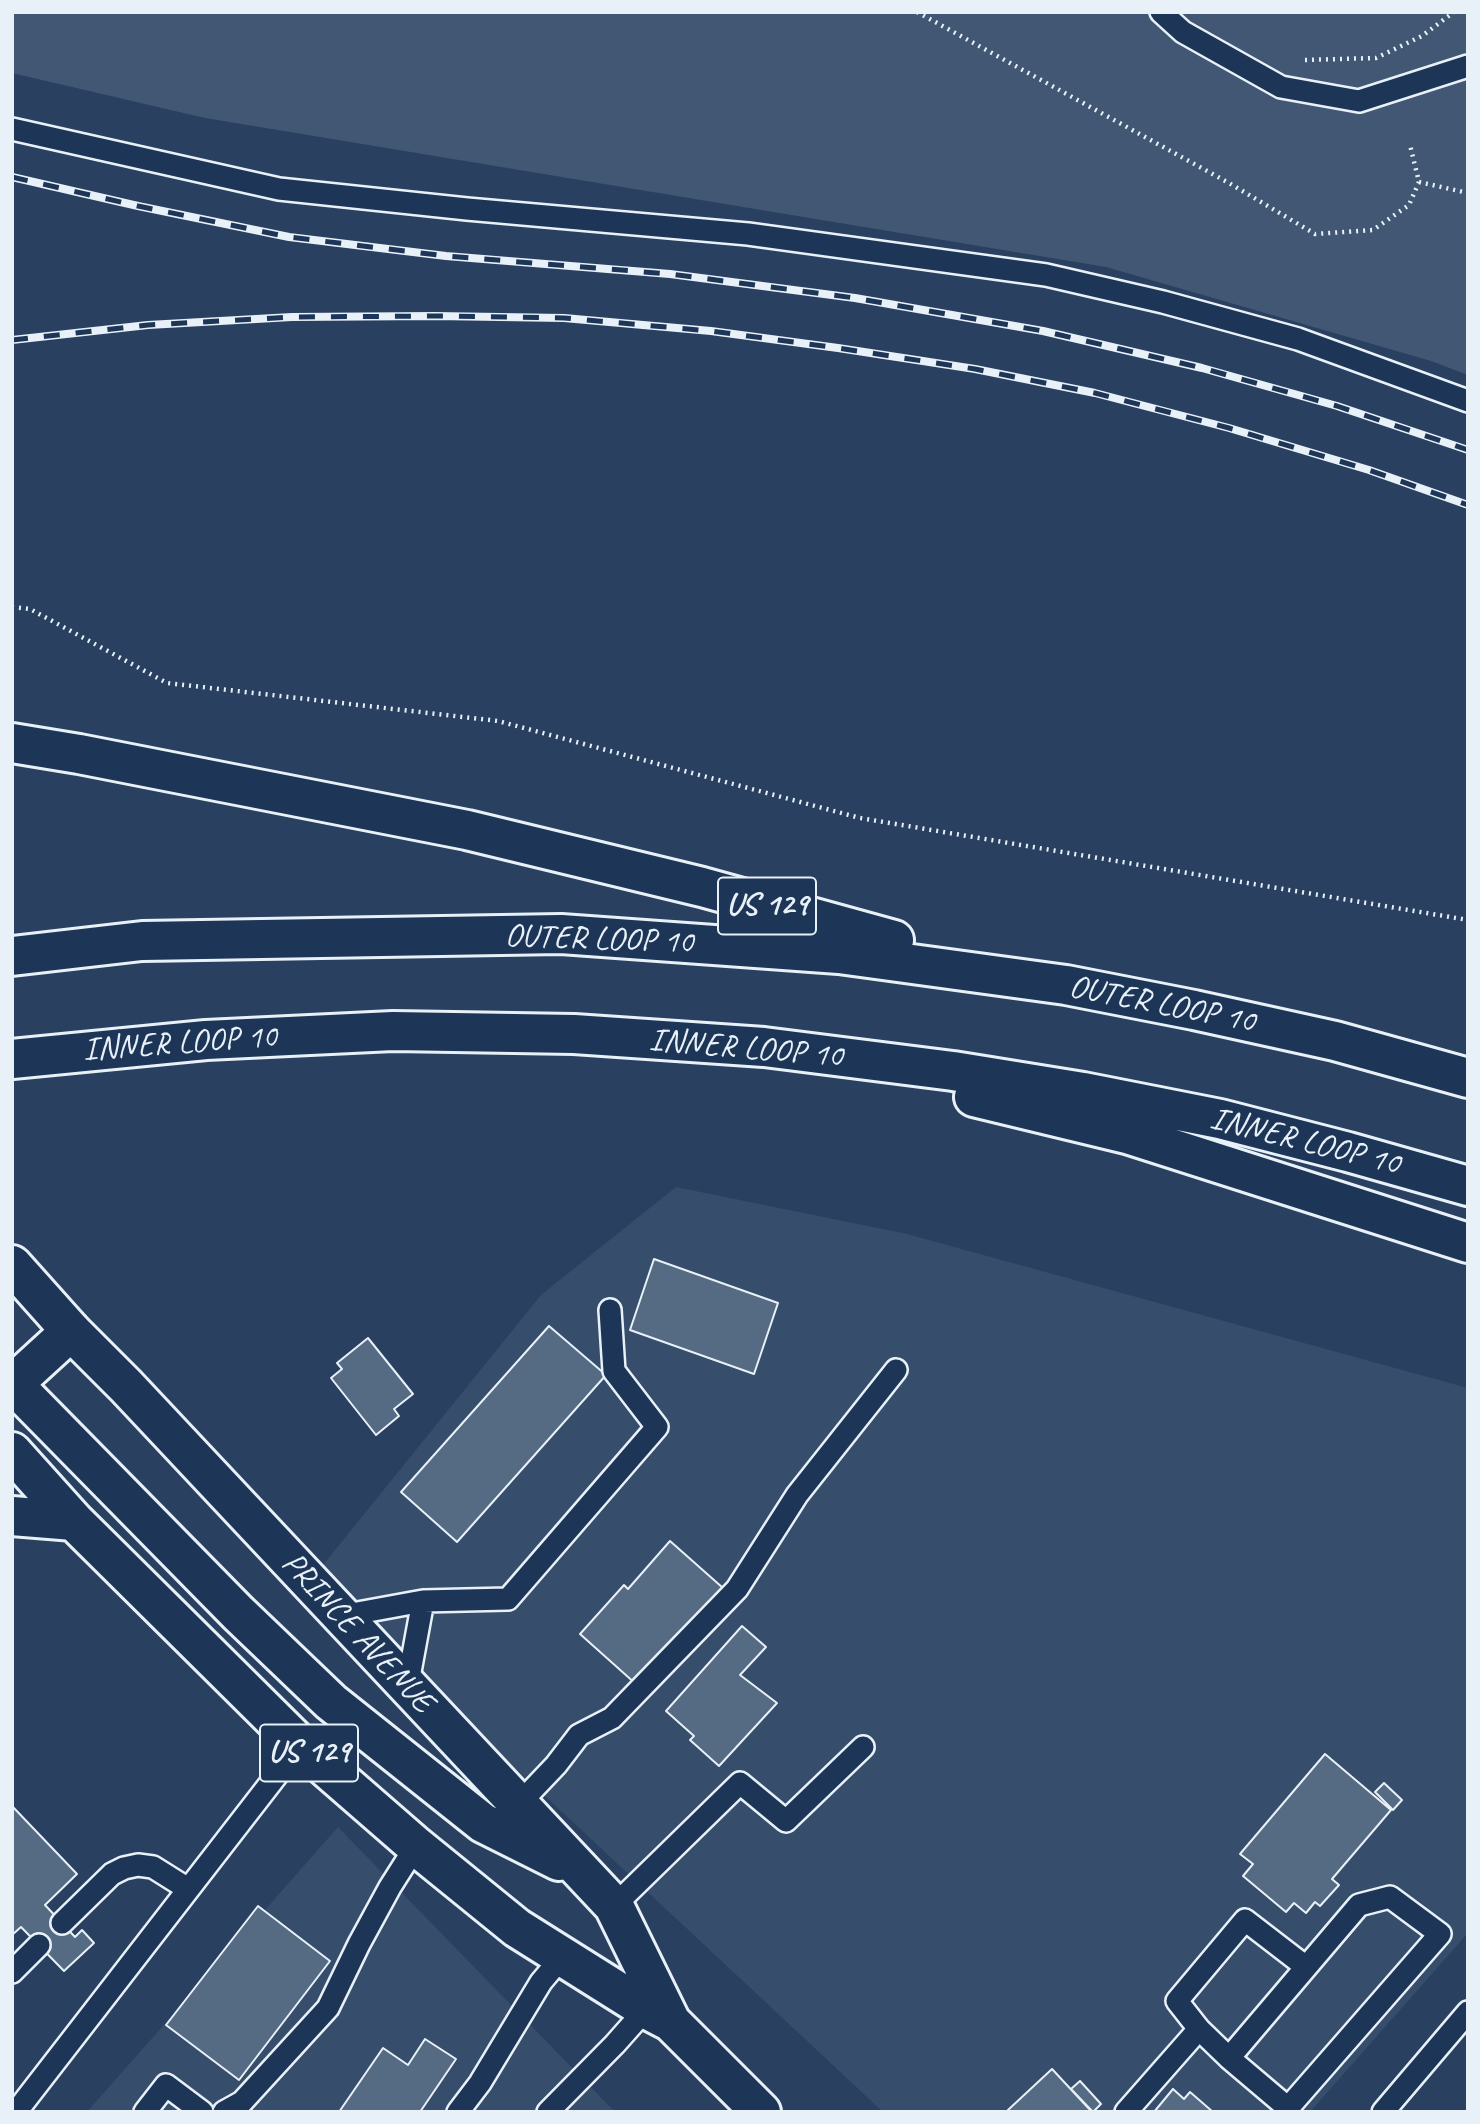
<!DOCTYPE html>
<html>
<head>
<meta charset="utf-8">
<style>
  body { margin:0 }
  #map { position:relative; width:1480px; height:2124px; overflow:hidden; background:#294061; font-family:Caveat,sans-serif }
  canvas { display:block }
  .frame { position:absolute; inset:0; border:14px solid #e8f1f8; pointer-events:none }
</style>
</head>
<body>
<div id="map">
<canvas width="1480" height="2124"></canvas>
<div class="frame"></div>
</div>
<script>
const g = document.querySelector('canvas').getContext('2d');
g.lineJoin = 'round';
function paint(path, color) { g.fillStyle = color; g.fill(path, 'evenodd'); }
const shape = rows => new Path2D(rows.map(r => 'M' + r).join(''));
function trace(path, color, width, dash) { g.strokeStyle = color; g.lineWidth = width; g.lineCap = dash ? 'butt' : 'round'; g.setLineDash(dash || []); g.stroke(path); }
function label(font, color, halo, rows, align = 'center') {
  g.font = font + ' Caveat,sans-serif'; g.lineWidth = 7; g.setLineDash([]); g.textBaseline = 'middle'; g.strokeStyle = halo; g.fillStyle = color; for (const [text, x, y, turn = 0] of rows) {
    g.save(); g.translate(x, y); g.rotate((+turn || 0) * Math.PI / 180); g.textAlign = isNaN(turn) ? turn : align; if (halo) g.strokeText(text, 0, 0); g.fillText(text, 0, 0); g.restore();
  }
}
const built = shape([
  [676,1187,907,1234,1468,1388,1468,1933,1310,2112,883,2112,469,1725,323,1565,541,1295],
  [338,1827,615,2112,87,2112]
]);
const green = shape([
  [12,12,1468,12,1468,375,1431,361,1106,267,205,118,12,73]
]);
const building = shape([
  [654,1259,778,1303,754,1374,630,1330,654,1259],
  [549,1326,606,1375,457,1542,401,1492,549,1326],
  [368,1338,413,1394,394,1409,399,1416,376,1435,331,1378,342,1369,337,1363,368,1338],
  [670,1541,723,1588,637,1685,580,1634,624,1585,628,1589,670,1541],
  [742,1626,766,1647,740,1675,777,1703,719,1766,690,1740,694,1736,666,1711,742,1626],
  [1325,1754,1391,1810,1332,1879,1339,1885,1320,1906,1315,1902,1306,1913,1294,1903,1286,1912,1243,1876,1253,1864,1240,1854,1325,1754],
  [1384,1783,1402,1800,1393,1810,1375,1792,1384,1783],
  [12,1806,77,1874,45,1905,75,1937,82,1930,94,1943,64,1971,21,1927,12,1935,12,1806],
  [258,1906,330,1961,239,2080,166,2025,258,1906],
  [425,2039,456,2059,420,2112,339,2112,383,2048,408,2065,425,2039],
  [1052,2069,1092,2112,1010,2112,1008,2110,1052,2069],
  [1080,2081,1101,2104,1093,2112,1071,2089,1080,2081],
  [1173,2089,1184,2099,1190,2092,1213,2112,1154,2112,1173,2089]
]);
const path = shape([
  [917,12,1229,183,1315,234,1373,230,1409,205,1419,182,1410,145],
  [1305,60,1376,58,1422,36,1454,12],
  [1419,182,1468,193],
  [12,607,30,609,167,683,498,721,860,818,1468,920]
]);
const lane = shape([
  [1161,12,1183,32,1281,87,1359,101,1468,66],
  [12,129,279,189,467,209,748,234,1046,275,1163,302,1298,339,1468,401],
  [341,1616,423,1601,508,1599,657,1427,614,1371,610,1310],
  [407,1688,423,1601],
  [518,1805,556,1765,579,1735,612,1718,737,1589,797,1495,896,1370],
  [614,1906,740,1783,786,1821,863,1747],
  [62,1923,112,1874,124,1868,138,1865,153,1867,188,1889],
  [12,1972,39,1945],
  [1199,2029,1177,2001,1245,1920,1306,1967],
  [1229,2058,1359,1905,1390,1897,1440,1934,1288,2108],
  [16,2112,300,1745],
  [145,2112,166,2085,202,2112],
  [224,2112,242,2102,328,2008,359,1944,390,1887,416,1846],
  [458,2112,480,2083,541,1982,562,1957],
  [548,2112,615,2044,646,2009],
  [1126,2112,1199,2029,1229,2058,1288,2108,1285,2112],
  [1383,2112,1468,2012]
]);
const secondary = shape([
  [12,1385,71,1331]
]);
const highway = shape([
  [12,743,79,754,467,830,702,887,894,940],
  [12,956,142,941,561,934,839,954,1066,985,1194,1010,1335,1041,1468,1078],
  [12,1059,206,1040,393,1031,574,1034,764,1047,953,1071,1083,1092,1220,1119,1348,1152,1468,1186],
  [974,1097,1127,1134,1468,1243],
  [12,1265,71,1331,126,1386,614,1906,671,2022],
  [13,1384,238,1613,331,1702,483,1823,559,1861],
  [12,1452,74,1521,300,1745,416,1846,517,1928,646,2009,671,2022,761,2112],
  [12,1516,74,1521]
]);
const rail = shape([
  [12,177,138,206,289,237,446,256,670,274,855,298,1043,331,1202,368,1337,406,1468,450],
  [12,340,148,325,292,317,435,316,564,318,711,331,838,348,975,369,1095,393,1229,428,1369,470,1468,505]
]);
const shields = [
  [767,906,98],
  [309,1753,98]
];
const shieldNames = [
  ["US 129",767,906],
  ["US 129",309,1753]
];
const streetNames = [
  ["OUTER LOOP 10",599,940,2],
  ["OUTER LOOP 10",1162,1005,11],
  ["INNER LOOP 10",180,1044,-4],
  ["INNER LOOP 10",746,1049,5],
  ["INNER LOOP 10",1305,1142,14],
  ["PRINCE AVENUE",357,1633,47]
];
paint(built, '#364d6b');
paint(green, '#415774');
paint(building, '#556a83');
trace(building, '#e8f1f8', 2);
trace(lane, '#e8f1f8', 26);
trace(secondary, '#e8f1f8', 44);
trace(highway, '#e8f1f8', 44);
trace(path, '#e8f1f8', 4.5, [2, 5]);
trace(lane, '#1d3557', 21);
trace(secondary, '#1d3557', 38);
trace(highway, '#1d3557', 38);
trace(rail, '#e8f1f8', 8);
trace(rail, '#1d3557', 5, [16]);
for (const [x, y, w] of shields) { const box = new Path2D(); box.roundRect(x - w / 2, y - 28.5, w, 57, 5); g.fillStyle = '#1d3557'; g.fill(box); trace(box, '#e8f1f8', 2); }
label('bold 32px', '#e8f1f8', null, shieldNames);
label('33px', '#e8f1f8', '#1d3557', streetNames);
</script>
</body>
</html>
